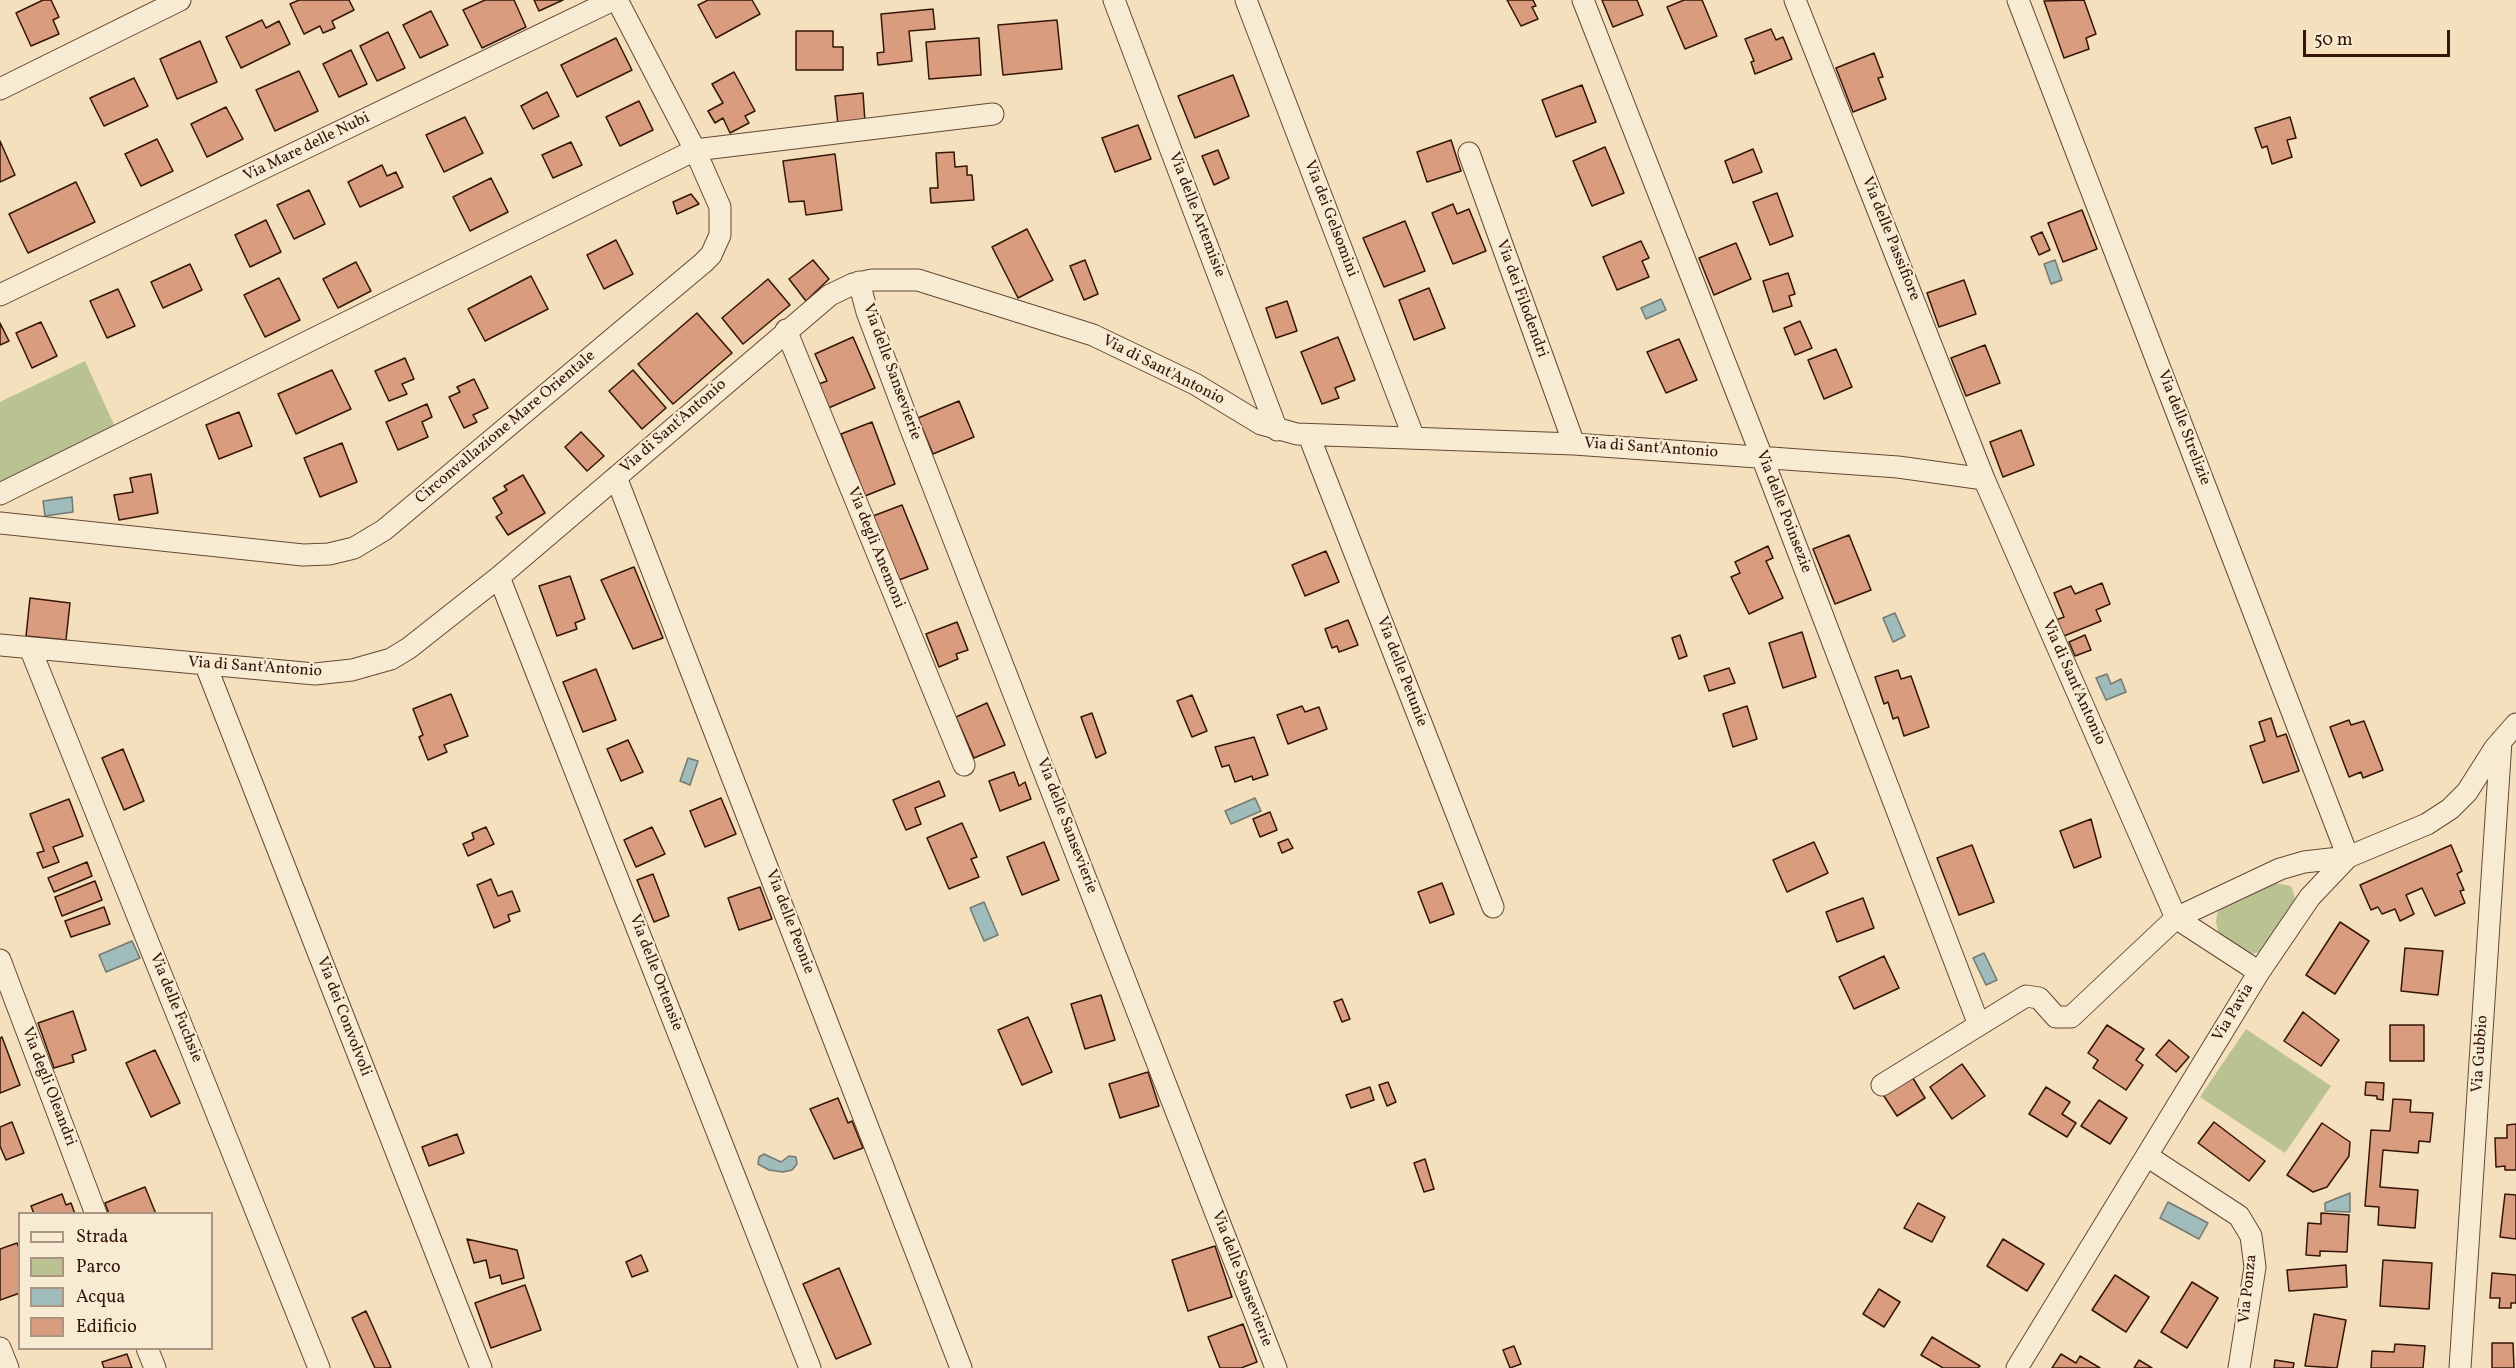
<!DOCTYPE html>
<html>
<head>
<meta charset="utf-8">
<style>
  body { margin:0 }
  #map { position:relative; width:2516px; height:1368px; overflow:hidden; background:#f4e0bd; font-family:Vollkorn,serif }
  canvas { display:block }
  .legend { position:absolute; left:18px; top:1212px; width:195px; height:138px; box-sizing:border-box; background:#f8ebd4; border:2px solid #aa9582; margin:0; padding:8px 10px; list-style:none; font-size:18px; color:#341506 }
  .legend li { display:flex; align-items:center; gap:12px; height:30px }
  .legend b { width:30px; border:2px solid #aa9582 }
  .scale { position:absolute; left:2303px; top:30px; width:147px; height:27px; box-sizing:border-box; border:3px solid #341506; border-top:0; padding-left:8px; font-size:18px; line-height:21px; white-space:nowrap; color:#341506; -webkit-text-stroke:4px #f8ebd4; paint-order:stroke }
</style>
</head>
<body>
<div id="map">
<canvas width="2516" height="1368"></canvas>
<ul class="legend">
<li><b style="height:8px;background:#f8ebd4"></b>Strada</li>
<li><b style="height:16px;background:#bac292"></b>Parco</li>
<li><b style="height:16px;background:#9fbbba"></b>Acqua</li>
<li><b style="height:16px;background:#da9c7f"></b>Edificio</li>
</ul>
<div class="scale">50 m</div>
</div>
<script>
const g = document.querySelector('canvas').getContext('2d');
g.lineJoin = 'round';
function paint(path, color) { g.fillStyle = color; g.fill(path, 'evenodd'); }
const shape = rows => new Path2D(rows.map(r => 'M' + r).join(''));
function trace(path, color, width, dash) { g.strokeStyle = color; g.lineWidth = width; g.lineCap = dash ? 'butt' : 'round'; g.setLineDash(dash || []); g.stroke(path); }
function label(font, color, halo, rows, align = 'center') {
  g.font = font + ' Vollkorn,serif'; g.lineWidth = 4.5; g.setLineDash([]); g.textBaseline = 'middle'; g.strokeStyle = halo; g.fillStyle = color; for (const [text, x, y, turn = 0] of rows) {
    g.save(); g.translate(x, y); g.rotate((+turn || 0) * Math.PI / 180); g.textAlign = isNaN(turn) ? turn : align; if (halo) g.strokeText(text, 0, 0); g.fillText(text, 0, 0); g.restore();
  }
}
const green = shape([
  [85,361,116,429,0,487,0,402],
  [2270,882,2291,886,2297,903,2264,951,2251,954,2219,935,2216,922,2217,914,2225,900],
  [2246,1029,2331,1086,2285,1153,2200,1097]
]);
const water = shape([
  [2055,260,2062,280,2051,284,2044,264,2055,260],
  [1661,299,1666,310,1646,319,1641,308,1661,299],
  [72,497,73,512,45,516,43,501,72,497],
  [1895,613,1905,636,1893,642,1883,618,1895,613],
  [2107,674,2111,684,2121,679,2126,692,2106,700,2096,678,2107,674],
  [688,758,698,761,690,785,680,781,688,758],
  [1255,798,1261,811,1231,824,1225,811,1255,798],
  [984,902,998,935,984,941,970,908,984,902],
  [132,941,140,958,106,972,99,955,132,941],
  [1984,953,1997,980,1986,985,1973,958,1984,953],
  [764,1154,781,1162,789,1156,796,1157,797,1164,792,1170,783,1172,769,1170,758,1164,759,1157,764,1154],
  [2350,1193,2350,1212,2325,1211,2325,1203,2350,1193],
  [2168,1202,2208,1223,2199,1239,2160,1218,2168,1202]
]);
const building = shape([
  [43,0,51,0,59,17,53,20,59,34,31,46,16,13,43,0],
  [299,0,349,0,354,10,332,21,335,28,323,33,320,26,304,34,290,4,299,0],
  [485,0,514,0,526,27,482,48,463,10,485,0],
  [534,0,563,0,539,11,534,0],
  [708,0,752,0,760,14,716,38,698,5,708,0],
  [1507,0,1533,0,1536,6,1532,7,1538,19,1521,26,1507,0],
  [1602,0,1637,0,1643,15,1613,27,1602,0],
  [1684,0,1702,0,1717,36,1685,49,1667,7,1684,0],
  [2084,0,2096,34,2086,38,2089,49,2064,58,2044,1,2084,0],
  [933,9,935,29,909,31,912,61,878,65,877,53,884,52,881,14,933,9],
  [431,11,448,45,420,58,403,25,431,11],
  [262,20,266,28,279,21,290,44,241,68,226,37,262,20],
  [1057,20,1062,69,1003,75,998,25,1057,20],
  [1771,29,1776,40,1783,37,1792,59,1755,74,1751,62,1754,61,1745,39,1771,29],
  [796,31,833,31,833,47,843,47,843,70,796,70,796,31],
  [388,32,405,68,377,81,360,46,388,32],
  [616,38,632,70,577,97,561,65,616,38],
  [979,38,981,75,929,79,926,42,979,38],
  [200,41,217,82,177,99,160,59,200,41],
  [351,50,367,84,339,97,323,64,351,50],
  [1874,53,1883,77,1878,78,1886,99,1853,112,1836,68,1874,53],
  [299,71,318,111,275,131,256,90,299,71],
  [734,72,755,111,745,116,749,123,730,133,723,118,715,123,708,111,723,103,712,84,734,72],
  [1233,75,1249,116,1195,138,1178,96,1233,75],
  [134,78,148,106,104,126,90,98,134,78],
  [1582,85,1596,122,1556,137,1542,100,1582,85],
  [547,92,559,116,533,129,521,106,547,92],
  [863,93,865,122,838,125,835,96,863,93],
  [639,101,653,130,620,146,606,117,639,101],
  [226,107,243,139,207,157,191,124,226,107],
  [465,117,483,153,444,172,426,135,465,117],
  [2290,117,2296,138,2287,140,2292,157,2272,164,2267,146,2262,148,2255,128,2290,117],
  [1138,125,1151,159,1115,172,1102,138,1138,125],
  [157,139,173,171,141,186,125,154,157,139],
  [1451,140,1461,171,1427,182,1417,152,1451,140],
  [0,141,15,175,0,182,0,141],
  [571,142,582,165,553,178,542,155,571,142],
  [1605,147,1624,193,1592,206,1573,161,1605,147],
  [1753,149,1762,172,1733,183,1725,161,1753,149],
  [1218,150,1229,178,1214,185,1202,156,1218,150],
  [954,152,955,167,967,166,967,175,972,175,974,200,931,203,930,188,938,188,936,153,954,152],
  [835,154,842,210,806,215,804,201,789,202,783,161,835,154],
  [382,165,387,176,396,172,403,187,360,207,348,182,382,165],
  [491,178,508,212,470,231,453,197,491,178],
  [76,182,95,222,28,253,9,214,76,182],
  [309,190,325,224,294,239,277,205,309,190],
  [1777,193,1793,236,1770,245,1753,202,1777,193],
  [691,194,699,204,677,214,673,202,691,194],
  [1453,204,1457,214,1469,209,1486,251,1453,264,1432,213,1453,204],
  [2082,210,2097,249,2063,262,2048,223,2082,210],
  [266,220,281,252,250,267,235,235,266,220],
  [1405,221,1425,271,1384,287,1363,238,1405,221],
  [1027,229,1053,280,1018,298,992,247,1027,229],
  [2042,232,2050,250,2039,255,2031,237,2042,232],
  [616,240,633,274,604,289,587,255,616,240],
  [1641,241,1649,258,1642,261,1649,277,1617,290,1603,257,1641,241],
  [1736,243,1751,279,1714,295,1699,258,1736,243],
  [813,260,829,279,806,301,789,279,813,260],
  [1085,260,1098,294,1084,300,1070,266,1085,260],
  [356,262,371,291,338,308,323,279,356,262],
  [190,264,202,290,163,308,151,282,190,264],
  [1788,273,1795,294,1789,296,1792,306,1773,312,1763,281,1788,273],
  [531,276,548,309,485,341,468,309,531,276],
  [279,278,300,320,265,337,244,295,279,278],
  [768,279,790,305,743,344,722,318,768,279],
  [1964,280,1976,314,1939,327,1927,293,1964,280],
  [1429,288,1445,328,1414,340,1399,300,1429,288],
  [118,289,135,326,107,338,90,301,118,289],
  [1287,301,1297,331,1276,338,1266,308,1287,301],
  [697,313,732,353,673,404,638,364,697,313],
  [1800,321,1812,348,1795,355,1784,328,1800,321],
  [41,322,57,356,32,368,16,333,41,322],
  [0,323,9,341,0,345,0,323],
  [853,337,875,388,826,409,816,385,827,381,815,354,853,337],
  [1338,337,1355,380,1335,388,1339,398,1322,404,1301,352,1338,337],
  [1679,339,1697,380,1666,393,1647,352,1679,339],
  [1985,345,2000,383,1966,396,1951,358,1985,345],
  [1836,349,1852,387,1824,399,1808,360,1836,349],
  [405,358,414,379,402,384,407,394,389,401,375,371,405,358],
  [332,370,351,409,296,434,278,394,332,370],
  [633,370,666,408,642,429,609,391,633,370],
  [474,379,488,408,473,415,477,422,464,428,449,397,460,392,457,387,474,379],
  [959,401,974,437,933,454,918,418,959,401],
  [427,404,432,417,422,422,428,437,398,450,386,422,427,404],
  [239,412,252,446,219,459,206,425,239,412],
  [872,422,895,484,865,496,841,434,872,422],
  [2021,430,2034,465,2003,477,1990,442,2021,430],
  [581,432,604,456,587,471,565,447,581,432],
  [342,443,357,482,320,497,304,458,342,443],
  [151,474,158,513,119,520,114,495,133,492,130,478,151,474],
  [523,475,545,513,508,535,496,517,502,513,493,498,507,490,504,486,523,475],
  [902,505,928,569,899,580,873,516,902,505],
  [1849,535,1871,590,1835,604,1813,549,1849,535],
  [1768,546,1773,558,1766,561,1783,598,1749,614,1731,577,1740,573,1735,562,1768,546],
  [1326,551,1339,582,1305,596,1292,565,1326,551],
  [634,567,663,638,633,649,601,580,634,567],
  [570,576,585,619,575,623,577,629,557,636,539,586,570,576],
  [2102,583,2110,604,2096,610,2101,621,2059,638,2053,621,2064,617,2054,593,2071,586,2075,594,2102,583],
  [30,598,70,603,66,640,26,636,30,598],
  [1348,620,1358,645,1339,652,1337,646,1332,648,1325,629,1348,620],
  [957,622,968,650,956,654,958,659,939,667,926,634,957,622],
  [1802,632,1816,677,1783,688,1769,643,1802,632],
  [1680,635,1687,656,1679,659,1672,638,1680,635],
  [2085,635,2091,650,2075,656,2069,642,2085,635],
  [1729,668,1735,683,1709,691,1704,676,1729,668],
  [596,669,616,720,583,732,563,682,596,669],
  [1898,670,1901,679,1911,676,1929,727,1904,736,1898,717,1893,719,1888,702,1884,704,1875,677,1898,670],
  [451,694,468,736,444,745,447,752,428,760,419,737,423,735,413,709,451,694],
  [1192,695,1207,731,1192,737,1177,701,1192,695],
  [987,703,1005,745,974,758,956,717,987,703],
  [1302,706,1305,712,1319,707,1327,729,1288,744,1277,715,1302,706],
  [1747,706,1757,739,1733,747,1723,714,1747,706],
  [1092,713,1106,753,1096,758,1081,717,1092,713],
  [2271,718,2277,737,2286,734,2299,771,2263,783,2250,746,2265,741,2259,722,2271,718],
  [2349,720,2351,725,2364,721,2383,770,2363,778,2361,772,2349,777,2330,727,2349,720],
  [1254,737,1268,775,1253,780,1252,776,1235,782,1229,765,1222,767,1215,747,1254,737],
  [628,740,643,772,621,781,607,749,628,740],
  [123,749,144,801,124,810,102,758,123,749],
  [1014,772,1019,786,1025,782,1031,799,1000,811,989,781,1014,772],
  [939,781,945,796,915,808,921,824,906,830,893,800,939,781],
  [721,798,736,834,705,847,690,811,721,798],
  [69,799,83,836,53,847,59,862,43,868,37,853,44,851,30,814,69,799],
  [1270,812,1277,830,1260,837,1253,819,1270,812],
  [2091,819,2101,857,2074,868,2060,831,2091,819],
  [962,823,977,857,971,859,979,877,949,889,927,838,962,823],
  [486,827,494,844,468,856,463,844,474,839,472,833,486,827],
  [652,827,665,854,636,867,624,840,652,827],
  [1288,839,1293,848,1282,853,1278,843,1288,839],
  [1044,842,1059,880,1022,895,1007,857,1044,842],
  [1814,842,1828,873,1787,892,1773,860,1814,842],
  [1972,845,1994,902,1959,915,1937,858,1972,845],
  [2451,845,2462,871,2457,874,2464,890,2460,891,2465,903,2435,916,2422,888,2406,895,2414,914,2400,921,2395,909,2382,914,2378,907,2371,910,2360,885,2451,845],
  [87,862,92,876,54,892,48,878,87,862],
  [653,874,669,916,654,922,637,880,653,874],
  [491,879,498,896,512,891,520,911,508,915,510,921,494,928,477,885,491,879],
  [95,881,102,900,62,916,55,897,95,881],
  [1442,883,1454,914,1430,923,1418,892,1442,883],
  [760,887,772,919,739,930,728,898,760,887],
  [1863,898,1874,928,1837,942,1826,912,1863,898],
  [104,907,110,924,71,937,65,921,104,907],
  [2340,922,2369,941,2335,994,2306,975,2340,922],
  [2405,948,2443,951,2438,995,2401,991,2405,948],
  [1884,956,1899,988,1854,1009,1839,977,1884,956],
  [1101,995,1115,1040,1085,1049,1071,1004,1101,995],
  [1342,999,1350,1019,1342,1022,1334,1002,1342,999],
  [73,1011,86,1050,72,1055,74,1062,54,1068,38,1023,73,1011],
  [2303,1012,2339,1040,2321,1066,2284,1041,2303,1012],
  [1028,1017,1052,1072,1022,1085,998,1030,1028,1017],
  [2107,1025,2144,1049,2136,1060,2143,1065,2126,1090,2093,1068,2098,1060,2088,1053,2107,1025],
  [2390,1025,2424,1025,2424,1061,2390,1061,2390,1025],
  [2,1037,20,1085,0,1093,0,1038,2,1037],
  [2169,1040,2189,1057,2176,1072,2156,1055,2169,1040],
  [155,1050,180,1103,151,1117,126,1063,155,1050],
  [1962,1064,1985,1096,1952,1119,1930,1087,1962,1064],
  [1148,1072,1159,1106,1120,1118,1109,1084,1148,1072],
  [1911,1075,1925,1098,1897,1116,1882,1093,1911,1075],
  [1388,1082,1396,1102,1387,1106,1379,1085,1388,1082],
  [2366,1082,2384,1083,2383,1100,2377,1099,2377,1096,2365,1095,2366,1082],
  [1370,1087,1374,1100,1351,1108,1346,1095,1370,1087],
  [2046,1087,2070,1102,2062,1114,2076,1123,2067,1137,2029,1114,2046,1087],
  [838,1098,848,1123,852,1121,863,1148,834,1159,810,1109,838,1098],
  [2393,1099,2411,1100,2410,1112,2433,1113,2430,1142,2419,1141,2418,1153,2383,1150,2380,1187,2418,1190,2415,1228,2378,1225,2379,1207,2365,1206,2371,1130,2390,1131,2393,1099],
  [2099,1100,2127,1118,2110,1144,2081,1126,2099,1100],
  [12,1122,24,1153,6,1160,0,1146,0,1127,12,1122],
  [2214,1122,2265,1161,2249,1181,2198,1143,2214,1122],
  [2322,1123,2350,1142,2349,1156,2327,1187,2313,1192,2287,1175,2322,1123],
  [2516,1124,2516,1170,2505,1170,2505,1166,2496,1167,2495,1138,2507,1138,2507,1125,2516,1124],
  [457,1134,464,1153,429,1166,422,1147,457,1134],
  [1425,1159,1434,1189,1424,1192,1414,1163,1425,1159],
  [145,1187,156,1214,109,1214,105,1203,145,1187],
  [62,1194,66,1205,71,1203,75,1214,34,1214,31,1206,62,1194],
  [2505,1194,2516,1195,2516,1239,2500,1237,2505,1194],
  [1918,1203,1945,1217,1932,1242,1904,1228,1918,1203],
  [2321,1213,2349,1215,2347,1252,2320,1251,2320,1256,2306,1255,2308,1223,2321,1224,2321,1213],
  [467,1239,517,1250,524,1278,502,1284,500,1275,490,1278,486,1260,474,1263,467,1239],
  [2003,1239,2044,1264,2027,1291,1987,1266,2003,1239],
  [17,1243,20,1250,20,1293,0,1300,0,1249,17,1243],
  [1215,1246,1232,1297,1188,1311,1172,1260,1215,1246],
  [641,1255,648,1271,632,1277,626,1262,641,1255],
  [2383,1260,2432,1263,2429,1309,2380,1306,2383,1260],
  [2346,1265,2347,1287,2289,1291,2287,1270,2346,1265],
  [839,1268,871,1344,836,1359,803,1284,839,1268],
  [2492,1273,2516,1275,2516,1303,2511,1303,2511,1308,2499,1308,2500,1298,2490,1298,2492,1273],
  [2115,1275,2149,1297,2126,1332,2092,1310,2115,1275],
  [2192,1282,2218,1298,2187,1348,2161,1332,2192,1282],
  [525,1285,541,1330,491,1348,475,1303,525,1285],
  [1879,1289,1900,1302,1884,1327,1863,1314,1879,1289],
  [366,1311,391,1367,388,1368,375,1368,352,1318,366,1311],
  [2314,1314,2346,1320,2337,1368,2305,1366,2314,1314],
  [1243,1324,1257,1362,1241,1368,1220,1368,1208,1337,1243,1324],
  [1932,1337,1980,1366,1978,1368,1943,1368,1921,1355,1932,1337],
  [2492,1343,2513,1343,2514,1368,2492,1368,2492,1343],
  [2395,1344,2425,1346,2423,1368,2371,1368,2372,1351,2394,1352,2395,1344],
  [1514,1346,1521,1364,1510,1368,1503,1350,1514,1346],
  [127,1354,132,1368,104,1368,102,1362,127,1354],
  [2061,1354,2076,1363,2080,1356,2100,1368,2052,1368,2061,1354],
  [2139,1360,2152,1368,2134,1368,2139,1360],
  [2275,1360,2294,1363,2293,1368,2274,1368,2275,1360]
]);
const minor = shape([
  [1114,0,1277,430],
  [1246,0,1414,438],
  [1583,0,1762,457,1979,1025],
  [1795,0,1984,479],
  [2018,0,2348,857],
  [0,89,180,0],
  [1469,153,1574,444],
  [859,282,867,312,912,432,1276,1368],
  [0,295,613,0],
  [786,330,964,765],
  [1309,436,1493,907],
  [616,477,961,1368],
  [0,494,695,150,993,114],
  [0,523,303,555,329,554,354,548,384,530,703,263,711,255,720,235,720,207,695,150,617,0],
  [499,577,810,1368],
  [0,645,315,674,352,670,391,659,409,648,499,577,830,295,853,284,872,280,918,280,1093,335,1195,384,1261,424,1297,434,1574,444,1898,467,1984,479,2176,918],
  [30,648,319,1368],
  [206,666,481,1368],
  [2176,918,2259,972],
  [0,960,96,1214],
  [1882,1085,2026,996,2039,998,2056,1017,2071,1017,2176,918,2280,869,2304,862,2348,857],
  [2147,1156,2239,1216,2251,1236,2255,1267,2239,1368],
  [0,1348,8,1368],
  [147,1348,155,1368],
  [2017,1368,2259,972,2310,897,2348,857,2427,824,2450,809,2467,792,2495,748,2516,724],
  [2460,1368,2501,741]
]);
const streetNames = [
  ["Via Mare delle Nubi",307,148,-26],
  ["Via delle Artemisie",1196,215,69],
  ["Via dei Gelsomini",1330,219,69],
  ["Via delle Passifiore",1890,239,68],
  ["Via dei Filodendri",1521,299,70],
  ["Via di Sant'Antonio",1163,371,27],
  ["Via delle Sansevierie",891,372,70],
  ["Via di Sant'Antonio",674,427,-41],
  ["Circonvallazione Mare Orientale",506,428,-40],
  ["Via delle Strelizie",2183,428,69],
  ["Via di Sant'Antonio",1651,449,4],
  ["Via delle Poinsezie",1783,512,69],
  ["Via degli Anemoni",875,548,68],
  ["Via di Sant'Antonio",255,668,4],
  ["Via delle Petunie",1401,672,69],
  ["Via di Sant'Antonio",2073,683,66],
  ["Via delle Sansevierie",1066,826,69],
  ["Via delle Peonie",789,922,69],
  ["Via delle Ortensie",655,973,69],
  ["Via delle Fuchsie",175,1008,68],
  ["Via Pavia",2234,1013,-59],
  ["Via dei Convolvoli",343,1017,69],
  ["Via Gubbio",2481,1054,-86],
  ["Via degli Oleandri",48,1087,69],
  ["Via delle Sansevierie",1241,1279,69],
  ["Via Ponza",2249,1289,-84]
];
paint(green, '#bac292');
paint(water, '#9fbbba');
trace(water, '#747972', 1.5);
paint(building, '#da9c7f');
trace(building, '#341506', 1.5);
trace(minor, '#644834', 23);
trace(minor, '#f8ebd4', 21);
label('16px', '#341506', '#f8ebd4', streetNames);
</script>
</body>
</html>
